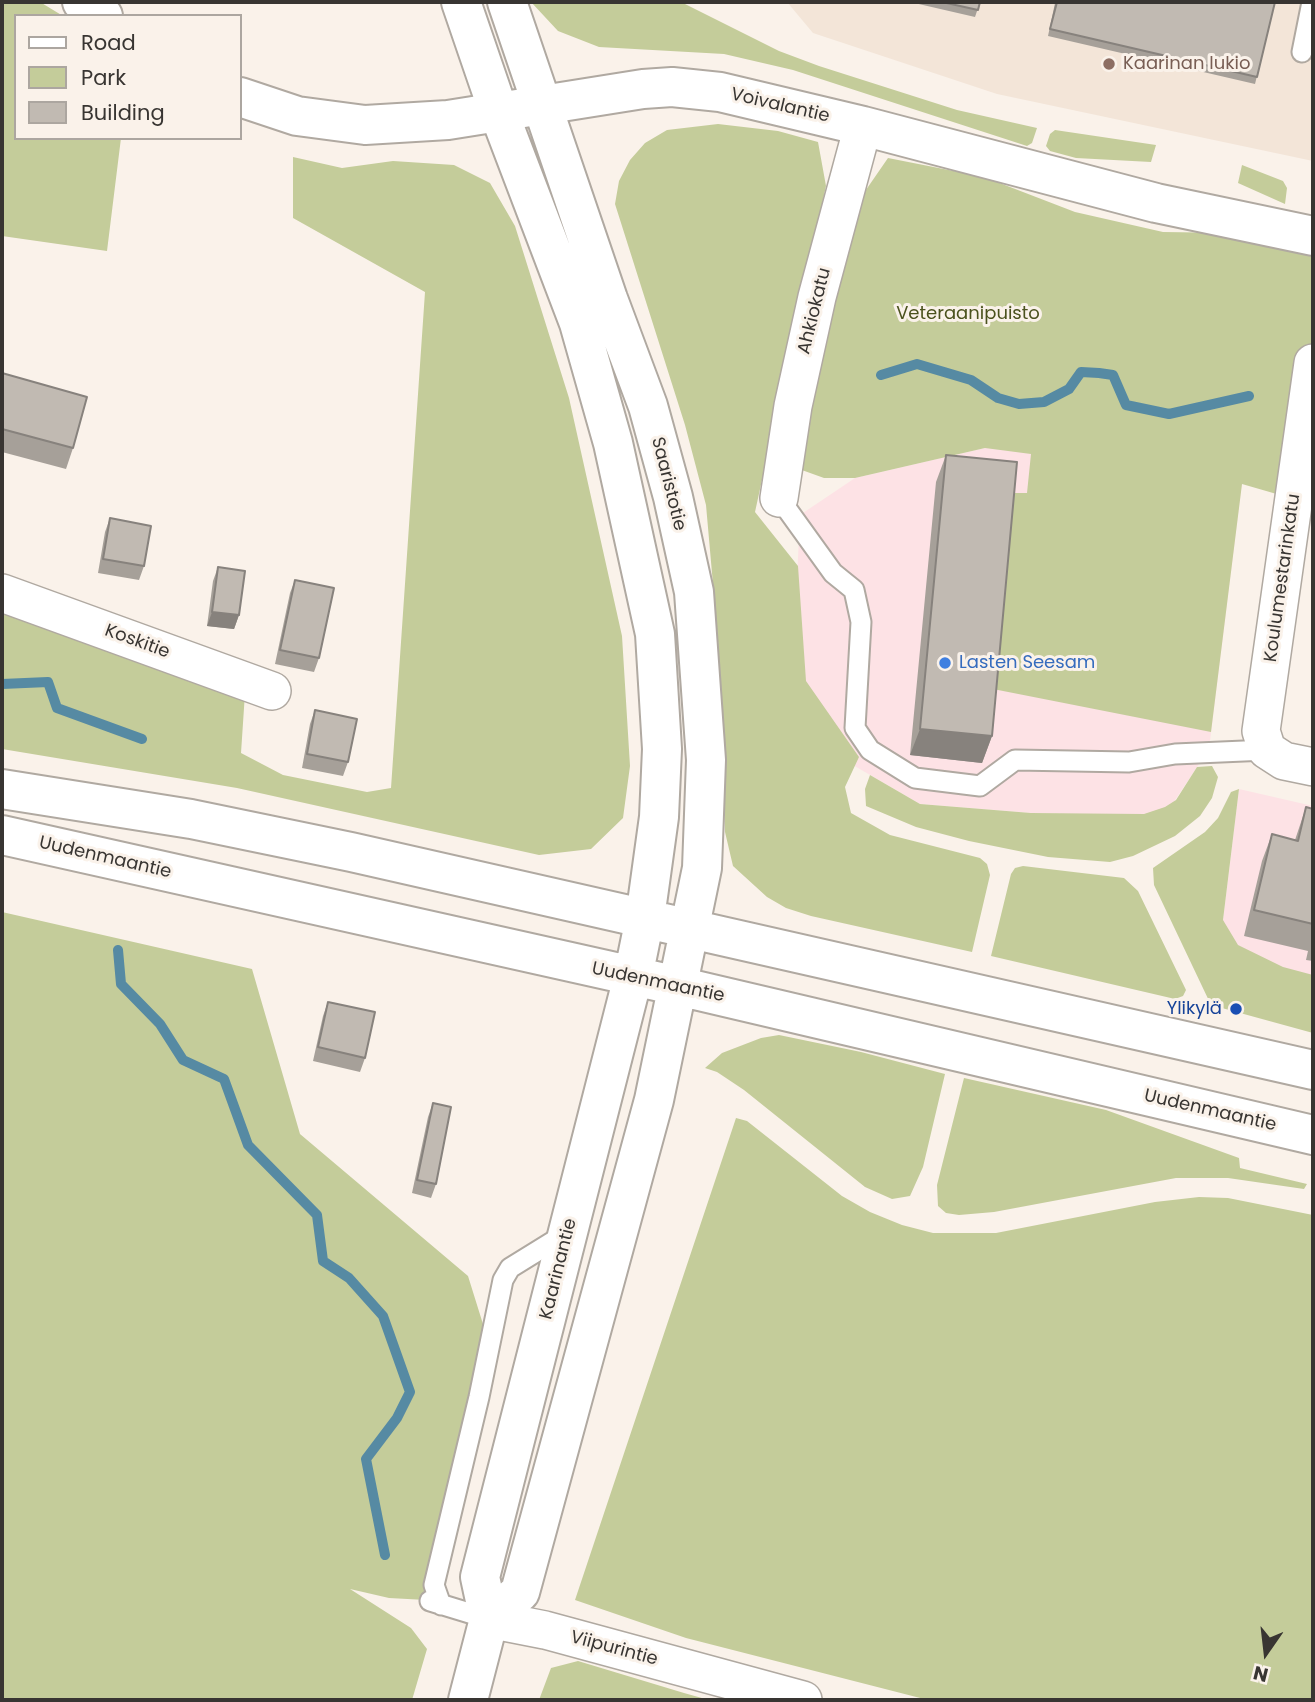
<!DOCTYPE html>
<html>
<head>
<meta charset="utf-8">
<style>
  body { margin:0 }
  #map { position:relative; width:1315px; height:1702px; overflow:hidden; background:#faf2ea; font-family:Poppins,sans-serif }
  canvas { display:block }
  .frame { position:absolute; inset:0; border:4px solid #383532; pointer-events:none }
  .legend { position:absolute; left:14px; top:14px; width:228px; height:126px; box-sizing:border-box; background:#faf2ea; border:2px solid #aca6a0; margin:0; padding:9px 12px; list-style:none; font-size:21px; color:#383532 }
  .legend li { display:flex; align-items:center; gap:14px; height:35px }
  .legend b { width:35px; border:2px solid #aca6a0 }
  .north { position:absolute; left:1231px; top:1618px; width:70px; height:70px; -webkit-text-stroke:5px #faf2ea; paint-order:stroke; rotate:194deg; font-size:19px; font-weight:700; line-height:28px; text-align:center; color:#383532 }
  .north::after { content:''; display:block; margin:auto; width:24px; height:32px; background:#383532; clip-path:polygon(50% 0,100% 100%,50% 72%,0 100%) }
</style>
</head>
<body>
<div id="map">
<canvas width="1315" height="1702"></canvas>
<div class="frame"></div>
<ul class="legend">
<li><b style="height:9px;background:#fff"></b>Road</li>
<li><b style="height:19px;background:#c4cc9a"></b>Park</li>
<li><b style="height:19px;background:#c1bab2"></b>Building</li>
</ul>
<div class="north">N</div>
</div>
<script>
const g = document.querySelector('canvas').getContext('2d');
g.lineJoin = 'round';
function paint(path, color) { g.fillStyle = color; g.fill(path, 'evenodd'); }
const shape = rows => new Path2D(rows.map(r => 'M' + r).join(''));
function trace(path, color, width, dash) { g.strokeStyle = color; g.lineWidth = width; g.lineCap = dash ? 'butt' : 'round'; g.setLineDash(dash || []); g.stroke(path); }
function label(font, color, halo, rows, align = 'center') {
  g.font = font + ' Poppins,sans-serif'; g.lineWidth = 6; g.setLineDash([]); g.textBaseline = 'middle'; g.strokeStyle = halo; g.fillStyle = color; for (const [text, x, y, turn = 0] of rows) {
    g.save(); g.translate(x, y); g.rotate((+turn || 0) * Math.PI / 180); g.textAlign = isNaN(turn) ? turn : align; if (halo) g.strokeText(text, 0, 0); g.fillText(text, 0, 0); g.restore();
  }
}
const commercial = shape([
  [1032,437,1242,483,1209,749,1164,817,1031,813,920,804,846,761,793,665,800,515,855,478],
  [1239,789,1313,806,1313,991,1218,961]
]);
const built = shape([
  [787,2,1313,2,1313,161,997,94,813,33]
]);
const green = shape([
  [2,2,40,2,63,16,16,16,16,138,121,138,107,251,2,236],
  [531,2,681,2,779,51,819,66,957,110,1037,128,1032,143,1027,146,793,70,724,54,599,47,558,31],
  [718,124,778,131,818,142,826,186,755,512,798,566,806,681,859,757,845,787,851,813,890,835,980,858,987,864,990,875,972,952,811,916,786,908,767,897,733,866,725,832,718,641,706,505,685,425,615,204,619,181,630,160,645,143,667,130],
  [1055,130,1156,145,1151,162,1076,158,1050,151,1046,146,1050,134],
  [293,157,342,168,393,161,454,165,490,183,515,226,569,398,622,636,630,766,623,818,591,849,539,855,237,788,2,749,2,599,245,693,241,753,283,775,367,792,391,788,425,292,293,218],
  [888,158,984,177,1075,212,1163,232,1235,233,1313,251,1313,518,1280,495,1242,484,1211,732,993,689,1014,493,1027,493,1031,454,985,448,855,478,824,478,799,469,847,232,859,200],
  [1242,165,1283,181,1287,188,1285,204,1238,183],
  [1212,766,1218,777,1212,798,1200,816,1175,836,1133,856,1110,862,1048,857,969,841,916,827,866,806,865,789,870,775,920,804,1031,813,1144,814,1165,807,1176,800,1197,767],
  [1239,789,1223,920,1238,945,1283,967,1313,975,1313,1033,1211,1005,1154,885,1153,868,1205,832,1218,818,1231,792],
  [1023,866,1124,878,1138,891,1186,990,1183,996,1175,999,991,956,1011,874,1015,868],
  [2,912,252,969,300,1134,468,1276,487,1337,426,1600,389,1598,350,1589,411,1628,427,1649,412,1700,2,1700],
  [779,1035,861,1052,945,1074,923,1167,910,1196,892,1199,865,1187,744,1090,717,1072,705,1068,722,1053,761,1038],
  [964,1078,1106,1110,1239,1158,1240,1168,1307,1184,1304,1189,1228,1178,1176,1178,994,1212,959,1215,946,1213,938,1206,937,1185],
  [736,1118,747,1121,842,1196,870,1212,902,1225,933,1233,996,1233,1155,1202,1199,1197,1228,1198,1313,1215,1313,1700,928,1700,686,1638,575,1600],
  [578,1661,684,1693,709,1700,539,1700,551,1668]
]);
const stream = shape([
  [881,375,917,364,971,380,998,398,1019,404,1044,402,1069,389,1081,372,1099,373,1113,375,1126,405,1169,414,1249,396],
  [2,684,48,682,57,708,142,739],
  [118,950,121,984,160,1024,183,1060,224,1079,248,1145,317,1215,323,1261,349,1278,383,1316,410,1392,397,1418,366,1459,385,1555]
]);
const service = shape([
  [1302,52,1312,2],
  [779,498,833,573,854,590,861,622,855,728,870,750,915,778,980,786,1015,760,1129,762,1175,754,1267,750],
  [430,1601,489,1619],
  [441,1605,434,1585,479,1397,503,1280,510,1268,565,1234]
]);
const minor = shape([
  [1313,363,1261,731,1267,750,1284,761,1313,767],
  [779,498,793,406,817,297,863,126],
  [2,593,272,691],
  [489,1619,545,1630,803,1700]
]);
const tertiary = shape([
  [82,2,103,16],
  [240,97,297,116,365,125,448,120,643,89,672,87,720,92,863,126,1156,203,1313,236]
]);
const secondary = shape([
  [461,2,499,113,579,323,613,443,655,634,662,749,659,817,645,918,633,977,480,1577,489,1619,468,1700],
  [2,789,191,819,351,852,1313,1070],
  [2,835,678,986,1313,1135],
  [489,1619,520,1592,654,1100,702,868,706,760,694,592,673,497,648,406,608,299,507,2]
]);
const wall = shape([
  [910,2,980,2,975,17],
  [1049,2,1275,2,1255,84,1048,36,1055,3],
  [2,373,73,448,66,469,2,452],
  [946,455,992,736,982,763,910,755,936,482],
  [110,518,144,566,139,580,98,573,105,532],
  [218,567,239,615,234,629,207,626,213,581],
  [295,580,319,658,314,672,275,664,290,593],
  [315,710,348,762,343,776,302,768,310,724],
  [1306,807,1313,809,1313,961,1306,960,1308,951,1244,936,1262,861,1272,834,1295,840],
  [328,1002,365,1058,360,1072,313,1061,323,1016],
  [433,1103,436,1184,431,1198,412,1193,428,1117]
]);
const shadedWall = shape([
  [212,612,239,615,234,629,207,626],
  [920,729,992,736,982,763,910,755]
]);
const building = shape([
  [942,2,980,2,978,10,942,2],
  [1057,2,1275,2,1257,77,1050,29,1057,2],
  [2,373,87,397,73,448,2,429,2,373],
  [946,455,1017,462,992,736,920,729,946,455],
  [110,518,151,526,144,566,103,559,110,518],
  [218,567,245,571,239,615,212,612,218,567],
  [295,580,334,588,319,658,280,650,295,580],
  [315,710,357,719,348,762,307,754,315,710],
  [1306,807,1313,809,1313,924,1254,910,1272,834,1298,841,1306,807],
  [328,1002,375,1012,365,1058,318,1047,328,1002],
  [433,1103,451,1107,436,1184,417,1180,433,1103]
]);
const markers = [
  [1109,64,7,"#8d6e63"],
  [945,663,7,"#3f7fe0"],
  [1236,1009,7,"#1a4fb4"]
];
const educationNames = [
  ["Kaarinan lukio",1123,64]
];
const streetNames = [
  ["Voivalantie",780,106,13],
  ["Ahkiokatu",815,311,-76],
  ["Saaristotie",668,484,76],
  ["Koulumestarinkatu",1283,578,-82],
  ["Koskitie",137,642,20],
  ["Uudenmaantie",105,858,13],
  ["Uudenmaantie",658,983,12],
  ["Uudenmaantie",1210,1111,13],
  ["Kaarinantie",559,1269,-76],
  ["Viipurintie",614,1649,15]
];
const parkNames = [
  ["Veteraanipuisto",968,314]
];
const shopNames = [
  ["Lasten Seesam",959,663]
];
const transitNames = [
  ["Ylikylä",1222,1009]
];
paint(commercial, '#fde2e5');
paint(built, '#f3e5d8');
paint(green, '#c4cc9a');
trace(stream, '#568aa3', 10);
trace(service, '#b0a9a1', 23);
trace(minor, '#b0a9a1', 40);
trace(tertiary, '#b0a9a1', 42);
trace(secondary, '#b0a9a1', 42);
trace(service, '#fff', 19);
trace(minor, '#fff', 37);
trace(tertiary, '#fff', 38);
trace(secondary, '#fff', 38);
paint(wall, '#a6a099');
paint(shadedWall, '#87827d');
paint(building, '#c1bab2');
trace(building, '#87827d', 2);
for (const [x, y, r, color] of markers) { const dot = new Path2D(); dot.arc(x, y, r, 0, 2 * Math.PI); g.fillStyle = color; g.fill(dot); trace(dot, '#faf2ea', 2.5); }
label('18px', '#785e54', '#faf2ea', educationNames, 'left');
label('18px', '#383532', '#faf2ea', streetNames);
label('18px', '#4b521e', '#faf2ea', parkNames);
label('18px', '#366cbe', '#faf2ea', shopNames, 'left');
label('18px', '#164399', '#faf2ea', transitNames, 'right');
</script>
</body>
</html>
